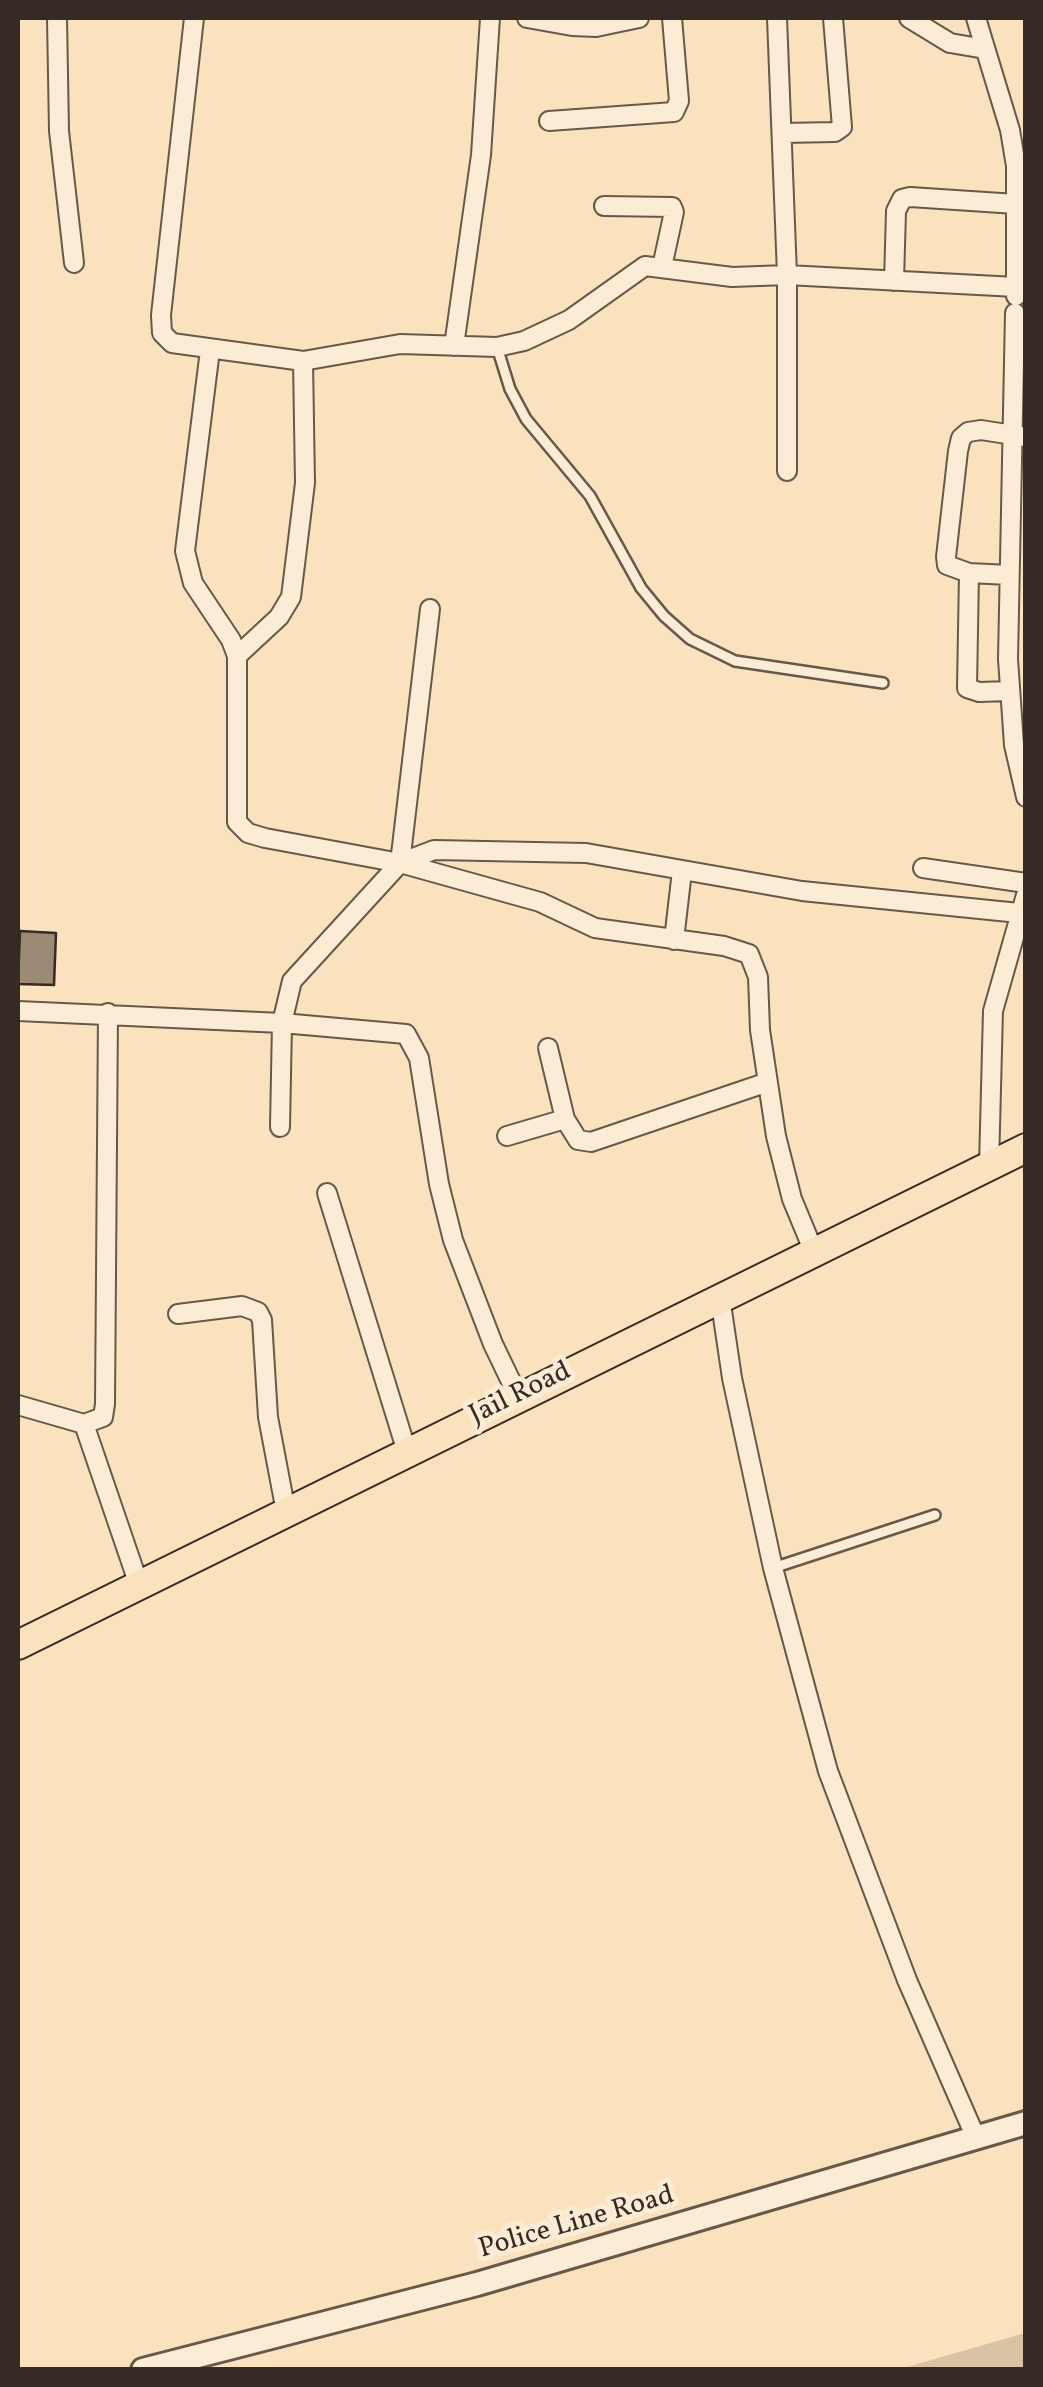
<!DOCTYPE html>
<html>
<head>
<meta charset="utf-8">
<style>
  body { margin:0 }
  #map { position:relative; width:1043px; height:2387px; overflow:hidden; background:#fbe2be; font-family:Vollkorn,serif }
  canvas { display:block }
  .frame { position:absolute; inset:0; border:20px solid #362b24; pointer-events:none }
</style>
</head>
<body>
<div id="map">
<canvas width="1043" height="2387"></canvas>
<div class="frame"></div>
</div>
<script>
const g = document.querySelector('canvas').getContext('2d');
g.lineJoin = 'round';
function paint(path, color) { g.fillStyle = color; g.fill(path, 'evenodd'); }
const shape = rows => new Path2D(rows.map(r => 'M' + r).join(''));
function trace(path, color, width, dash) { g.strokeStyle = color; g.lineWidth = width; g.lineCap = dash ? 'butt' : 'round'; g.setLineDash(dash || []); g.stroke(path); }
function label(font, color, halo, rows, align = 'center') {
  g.font = font + ' Vollkorn,serif'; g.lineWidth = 10; g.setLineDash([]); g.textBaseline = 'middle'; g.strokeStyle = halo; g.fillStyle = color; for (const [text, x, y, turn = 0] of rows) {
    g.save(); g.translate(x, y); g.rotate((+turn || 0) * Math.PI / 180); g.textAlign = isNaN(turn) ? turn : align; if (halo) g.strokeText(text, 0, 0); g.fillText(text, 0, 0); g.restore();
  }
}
const green = shape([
  [1025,2333,1025,2369,900,2369]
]);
const building = shape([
  [20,931,56,933,54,985,18,984,20,931]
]);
const service = shape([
  [497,347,510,389,526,419,590,496,641,588,664,616,690,639,735,661,883,683],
  [773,1568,935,1515]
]);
const minor = shape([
  [57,18,59,131,74,263],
  [194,18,161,315,162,333,172,343,303,361,400,344,497,347,524,341,569,320,645,266,732,277,787,275,1016,287],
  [527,18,572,26,596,27,639,18],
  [777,18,787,275,787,471],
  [909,18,950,43,985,49],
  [976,18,1010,130,1016,166,1016,296],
  [549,121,674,112,679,101,672,18],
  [783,133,835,132,842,127,833,18],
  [604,206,672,207,674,212,662,267],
  [894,281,896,211,902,199,910,197,1016,204],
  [1015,313,1008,659,1014,745,1026,797],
  [454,346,481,155,490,18],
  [210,350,185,551,193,583,231,640,237,656,237,822,248,833,265,838,400,863,540,902,595,928,724,946,749,954,758,977,760,1030,776,1136,792,1199,814,1252],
  [969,573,967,688,979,692,1009,691],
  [1009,575,969,573,947,565,946,557,958,451,961,438,968,432,981,430,1026,437],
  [237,656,279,617,291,597,305,483,303,361],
  [400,863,430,609],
  [923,868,1026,883],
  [674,940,682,871],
  [18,1011,282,1023,406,1034,419,1058,439,1184,453,1240,493,1344,518,1396],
  [548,1048,565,1119,578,1140,591,1142,768,1082],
  [280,1127,282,1023,292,981,400,863,434,850,586,853,802,891,1019,913],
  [507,1136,565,1119],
  [989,1166,993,1011,1026,895],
  [327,1193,407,1452],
  [720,1297,732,1378,773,1568,828,1771,907,1980,976,2138],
  [178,1314,242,1306,258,1312,262,1320,268,1417,286,1512],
  [18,1405,84,1424,103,1417,105,1404,108,1013],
  [84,1424,139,1585]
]);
const tertiary = shape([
  [143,2370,477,2284,1026,2123]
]);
const primary = shape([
  [18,1645,1026,1148]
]);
const streetNames = [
  ["Jail Road",521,1395,-26],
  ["Police Line Road",577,2224,-16]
];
paint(green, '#dac3a4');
paint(building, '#9c8a74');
trace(building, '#362b24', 2.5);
trace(service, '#67594a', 14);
trace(minor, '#67594a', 22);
trace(tertiary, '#67594a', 28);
trace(primary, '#362b24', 32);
trace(service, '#fcecd5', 9);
trace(minor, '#fcecd5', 18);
trace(tertiary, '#fcecd5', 22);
trace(primary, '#fbe2be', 28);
label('28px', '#362b24', '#fcecd5', streetNames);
</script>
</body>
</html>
